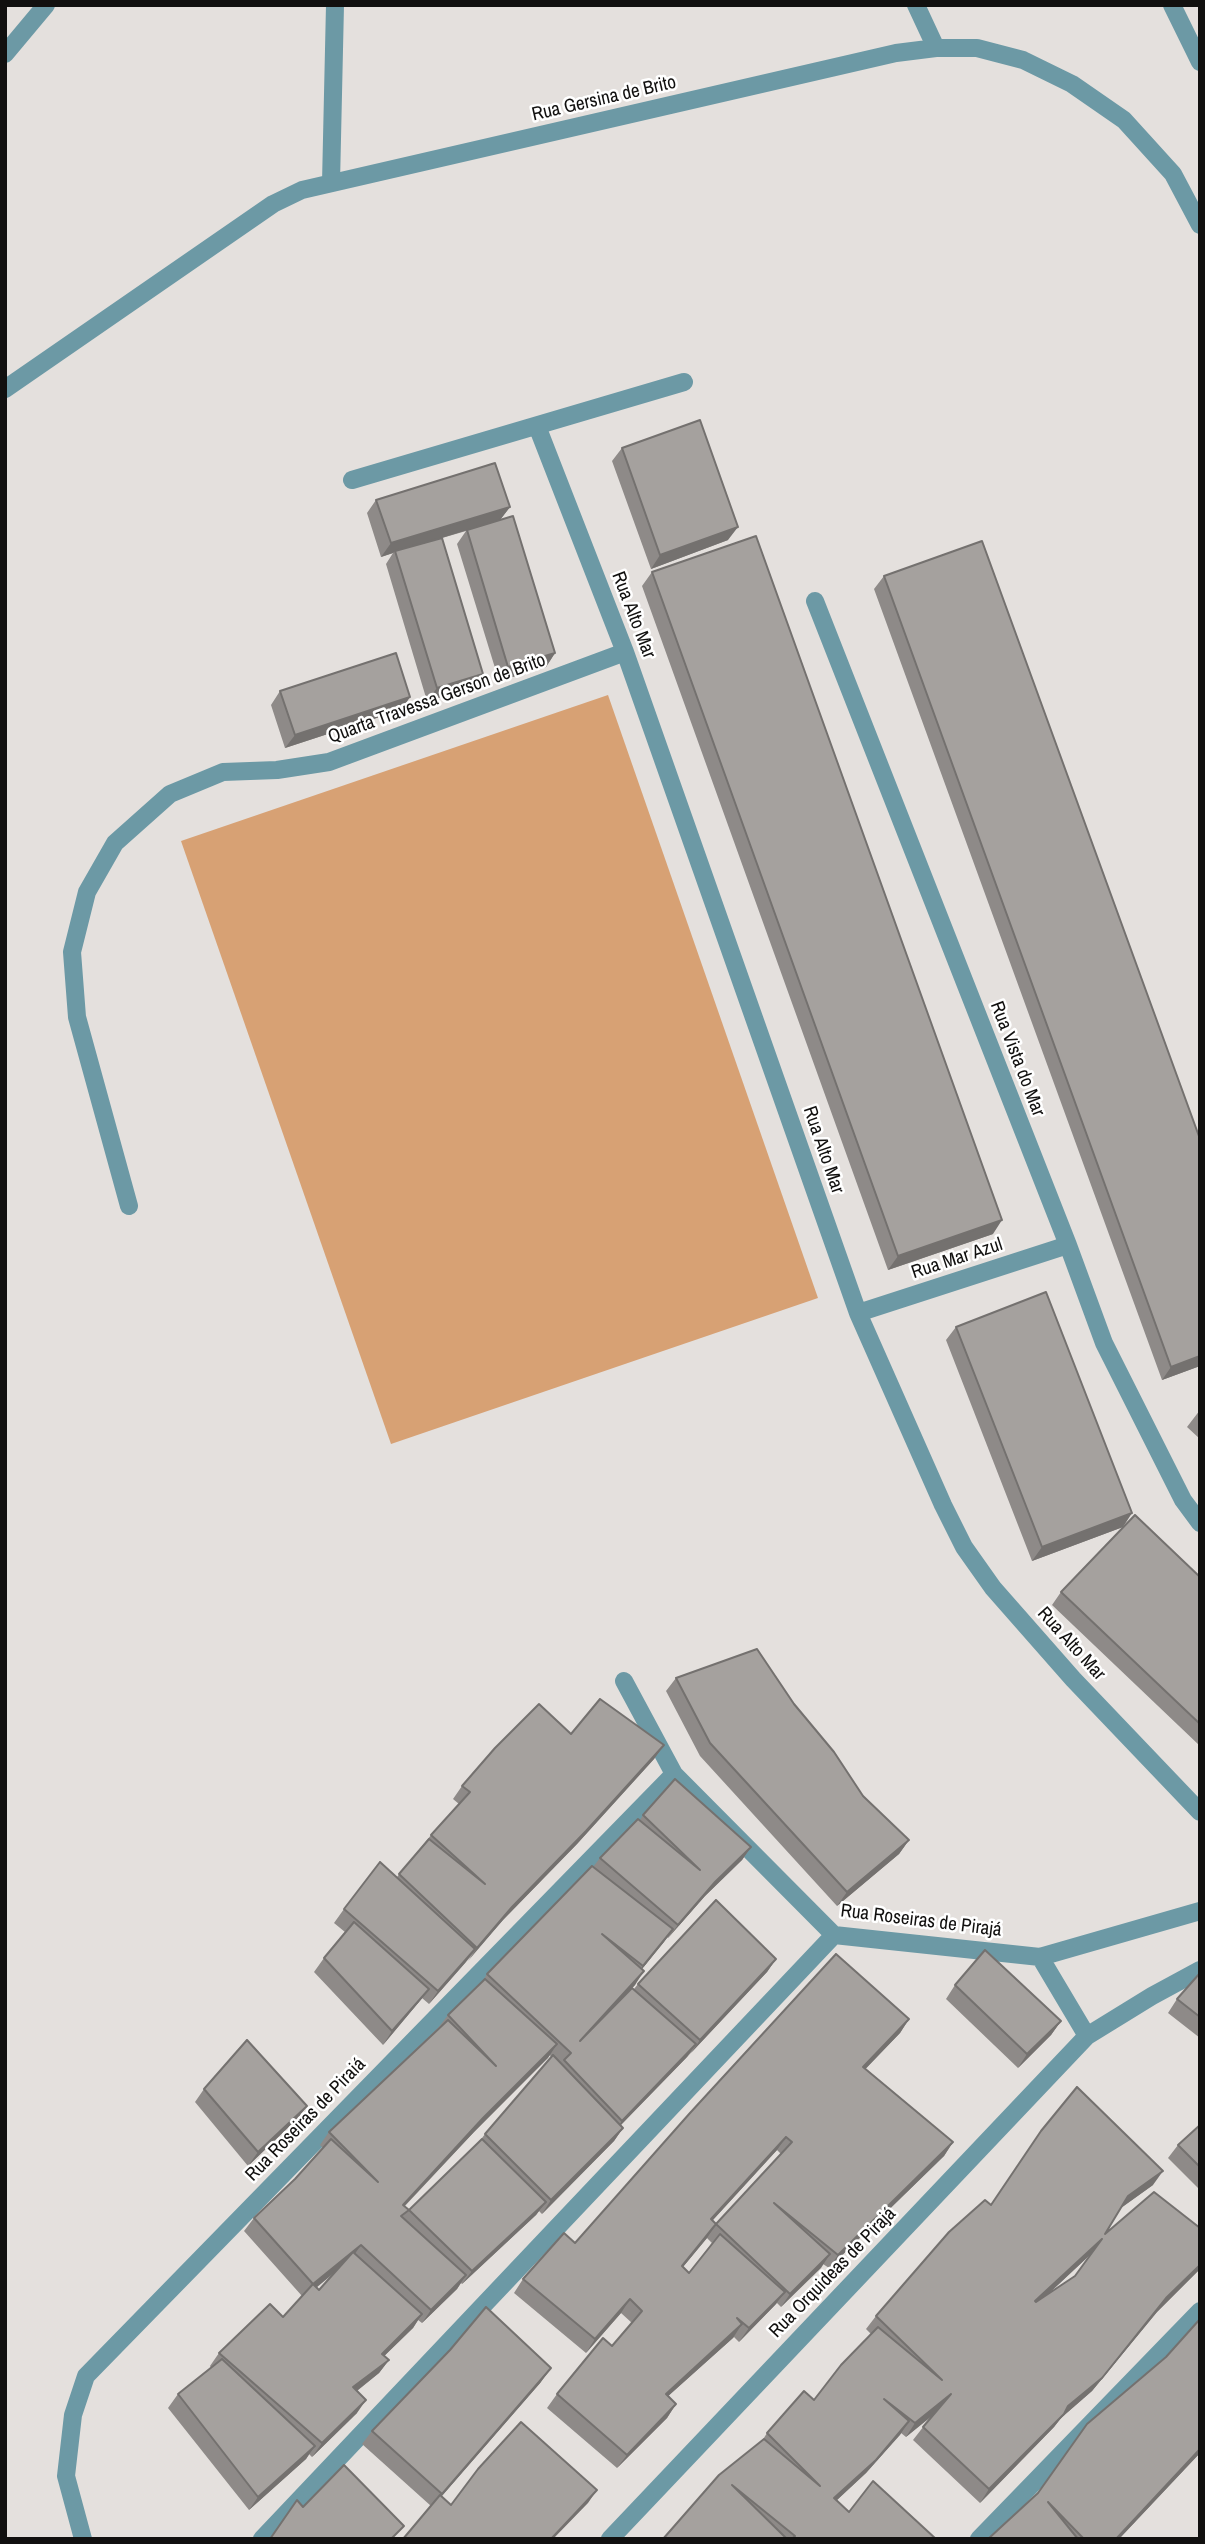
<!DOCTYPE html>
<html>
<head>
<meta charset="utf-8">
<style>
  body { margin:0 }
  #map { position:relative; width:1205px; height:2544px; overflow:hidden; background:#e4e0dd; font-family:"Archivo Narrow",sans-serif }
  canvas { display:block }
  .frame { position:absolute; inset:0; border:7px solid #11100f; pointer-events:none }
</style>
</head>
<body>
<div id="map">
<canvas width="1205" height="2544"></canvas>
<div class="frame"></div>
</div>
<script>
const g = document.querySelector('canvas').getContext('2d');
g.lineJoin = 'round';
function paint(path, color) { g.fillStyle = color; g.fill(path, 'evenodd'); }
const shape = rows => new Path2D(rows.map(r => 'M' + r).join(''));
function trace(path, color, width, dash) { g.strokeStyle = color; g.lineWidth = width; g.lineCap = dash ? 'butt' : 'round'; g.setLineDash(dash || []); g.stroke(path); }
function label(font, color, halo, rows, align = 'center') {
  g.font = font + ' "Archivo Narrow",sans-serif'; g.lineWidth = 5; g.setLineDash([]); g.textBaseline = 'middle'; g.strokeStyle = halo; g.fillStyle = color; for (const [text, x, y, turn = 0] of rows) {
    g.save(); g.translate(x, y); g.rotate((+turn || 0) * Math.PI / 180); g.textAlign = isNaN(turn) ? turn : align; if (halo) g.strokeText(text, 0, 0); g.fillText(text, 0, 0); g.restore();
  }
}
const green = shape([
  [608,695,818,1298,391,1444,181,841]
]);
const minor = shape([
  [916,5,936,48],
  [1172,5,1200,62],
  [5,54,46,5],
  [331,183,335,5],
  [5,389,273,204,302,190,896,53,936,48,977,48,1023,60,1072,84,1124,120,1173,174,1200,225],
  [537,426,625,652,858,1313,943,1505,964,1547,993,1588,1073,1679,1200,1812],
  [352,480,684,382],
  [815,601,1068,1245,1104,1343,1183,1500,1200,1523],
  [129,1206,77,1017,72,952,87,892,115,843,170,794,223,772,277,770,329,762,625,652],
  [858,1313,1068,1245],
  [624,1681,674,1774,834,1935,1040,1957,1200,1911],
  [1040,1957,1087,2036],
  [83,2539,66,2476,73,2415,86,2376,674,1774],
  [262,2539,834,1935],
  [610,2539,1087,2036,1152,1996,1200,1970],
  [979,2539,1200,2311]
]);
const wall = shape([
  [622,448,728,540,651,569,612,461],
  [376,500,510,507,500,520,555,653,546,667,499,681,457,544,466,531,442,538,474,688,427,701,386,564,393,553,381,557,367,513],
  [652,572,993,1234,888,1270,642,586],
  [884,576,1200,1366,1162,1380,874,589],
  [280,691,410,697,401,710,285,748,271,705],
  [956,1327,1123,1527,1032,1561,946,1340],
  [1200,1410,1200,1439,1187,1427],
  [1200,1577,1200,1746,1052,1605,1061,1592],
  [676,1678,794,1704,863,1796,909,1840,899,1854,837,1906,700,1756,666,1691],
  [571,1734,664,1745,654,1759,577,1844,503,1920,429,2004,422,1998,383,2045,314,1972,324,1958,345,1932,334,1923,344,1909,397,1877,431,1835,459,1804,453,1799,462,1786],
  [643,1815,751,1847,742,1860,705,1896,668,1938,667,1937,642,1969,635,1985,620,2000,634,1989,638,1984,776,1959,767,1972,687,2057,621,2125,623,2128,614,2141,542,2214,539,2211,536,2215,462,2284,461,2283,457,2289,422,2323,418,2320,413,2328,384,2356,389,2360,379,2373,357,2391,357,2413,312,2457,309,2454,306,2459,249,2510,168,2408,178,2394,211,2368,210,2366,219,2353,283,2317,302,2296,244,2231,254,2218,295,2179,323,2148,320,2145,329,2132,438,2028,448,2015,482,1982,487,1974,593,1867,600,1858,640,1820],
  [550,2055,551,2057,485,2134,479,2142,409,2210,404,2207,474,2132],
  [335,2271,319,2290,316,2287],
  [1200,1973,1200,2038,1168,2013,1177,1999],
  [955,1985,1061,2021,1051,2035,1018,2068,946,1999],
  [909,2019,900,2033,865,2069,953,2142,944,2156,829,2268,823,2264,781,2307,777,2303,739,2342,734,2337,668,2396,676,2404,667,2418,617,2468,547,2408,557,2394,612,2346,632,2323,621,2313,586,2353,514,2293,523,2279],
  [777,2150,781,2154,716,2224,712,2221],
  [707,2238,712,2243,689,2273,683,2267],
  [204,2089,307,2106,297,2119,248,2166,195,2102],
  [1200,2125,1200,2190,1168,2158,1178,2145],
  [1153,2185,1121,2208,1105,2234,1200,2228,1200,2269,1157,2312,1092,2391,1061,2418,1054,2427,980,2503,913,2440,934,2413,906,2437,901,2433,866,2473,836,2501,849,2512,936,2539,663,2539,762,2441,767,2433,814,2400,871,2334,866,2329,876,2316,991,2205],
  [1091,2254,1075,2276,1049,2293],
  [541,2382,442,2496,451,2505,588,2503,431,2506,362,2444,372,2431],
  [1200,2453,1119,2539,988,2539,1038,2493]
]);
const shadedWall = shape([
  [510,507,500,520,396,552,395,551,393,553,381,557,391,543],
  [738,527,728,540,651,569,660,555],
  [555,653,546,667,499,681,508,667],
  [483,674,474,688,427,701,437,688],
  [410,697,401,710,285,748,295,735],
  [1002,1220,993,1234,888,1270,898,1256],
  [1200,1356,1200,1366,1162,1380,1171,1367],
  [1132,1513,1123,1527,1032,1561,1042,1547],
  [664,1745,654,1759,577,1844,503,1920,468,1961,477,1948,512,1907],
  [909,1840,899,1854,837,1906,847,1892],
  [751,1847,742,1860,705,1896,668,1938,678,1925,715,1882],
  [673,1929,664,1942,633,1980,643,1966],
  [475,1949,465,1963,429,2004,438,1991],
  [776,1959,767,1972,691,2053,700,2040],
  [644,1971,635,1985,571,2055,580,2041],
  [429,1989,419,2002,383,2045,392,2031],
  [909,2019,900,2033,854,2081,863,2067],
  [1061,2021,1051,2035,1018,2068,1027,2054],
  [557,2044,548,2058,474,2132,393,2218,403,2205,483,2118],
  [696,2044,687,2057,612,2134,622,2121],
  [307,2106,297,2119,248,2166,258,2152],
  [623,2128,614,2141,542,2214,551,2200],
  [786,2137,777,2150,701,2233,711,2219],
  [953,2142,944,2156,829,2268,838,2255],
  [1163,2171,1153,2185,1118,2210,1128,2196],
  [546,2202,536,2215,462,2284,472,2271],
  [716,2224,707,2238,672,2280,682,2266],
  [1102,2239,1092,2253,1026,2315,1035,2301],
  [361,2245,352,2258,304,2298,313,2284],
  [830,2254,821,2268,781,2307,790,2294],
  [1200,2265,1200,2269,1157,2312,1092,2391,1061,2418,1054,2427,980,2503,989,2489,1166,2298],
  [466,2275,457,2289,422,2323,431,2310],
  [785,2292,775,2305,739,2342,749,2328],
  [630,2299,621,2313,586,2353,595,2339],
  [422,2314,413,2328,373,2367,382,2354],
  [742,2324,733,2338,656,2407,666,2394],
  [389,2360,379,2373,344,2401,353,2387],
  [551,2368,541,2382,432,2507,442,2494],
  [951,2394,942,2408,906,2437,915,2423],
  [366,2400,357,2413,312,2457,322,2443],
  [676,2404,667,2418,617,2468,627,2455],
  [909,2421,900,2435,866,2473,824,2512,834,2498],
  [315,2446,306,2459,249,2510,258,2497],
  [1200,2449,1200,2453,1119,2539,1116,2539],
  [597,2490,588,2503,553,2539,550,2539]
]);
const building = shape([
  [700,420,738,527,660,555,622,448,700,420],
  [495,463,510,507,391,543,376,500,495,463],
  [513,516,555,653,508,667,467,530,513,516],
  [756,536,1002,1220,898,1256,652,572,756,536],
  [442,538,483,674,437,688,395,551,442,538],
  [982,541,1200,1139,1200,1356,1171,1367,884,576,982,541],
  [396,653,410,697,295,735,280,691,396,653],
  [1046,1292,1132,1513,1042,1547,956,1327,1046,1292],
  [1135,1515,1200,1577,1200,1724,1061,1592,1135,1515],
  [757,1649,794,1704,834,1752,863,1796,909,1840,847,1892,710,1743,676,1678,757,1649],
  [600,1699,664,1745,586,1831,512,1907,477,1948,399,1874,429,1839,485,1884,431,1835,470,1792,462,1786,495,1748,539,1704,571,1734,600,1699],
  [675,1779,751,1847,715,1882,678,1925,600,1858,638,1819,700,1870,643,1815,675,1779],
  [380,1862,475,1949,438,1991,344,1909,380,1862],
  [592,1866,673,1929,643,1966,602,1934,644,1971,580,2041,632,1988,696,2044,622,2121,564,2060,571,2053,487,1974,592,1866],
  [716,1900,776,1959,700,2040,638,1984,716,1900],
  [354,1922,429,1989,392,2031,324,1958,354,1922],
  [985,1950,1061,2021,1027,2054,955,1985,985,1950],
  [836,1954,909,2019,863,2067,953,2142,838,2255,774,2203,830,2254,790,2294,716,2224,682,2266,689,2273,720,2234,785,2292,749,2328,737,2318,742,2324,666,2394,676,2404,627,2455,557,2394,603,2338,612,2346,642,2311,630,2299,595,2339,523,2279,564,2233,575,2243,690,2113,836,1954],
  [786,2137,792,2142,716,2224,711,2219,786,2137],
  [1200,1973,1200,2017,1177,1999,1200,1973],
  [485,1979,557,2044,483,2118,403,2205,409,2210,482,2139,546,2202,472,2271,409,2210,401,2216,466,2275,431,2310,361,2245,313,2284,254,2218,295,2179,331,2139,378,2182,329,2132,448,2020,496,2066,448,2015,485,1979],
  [247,2040,307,2106,258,2152,204,2089,247,2040],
  [553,2055,623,2128,551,2200,485,2134,553,2055],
  [1077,2087,1163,2171,1128,2196,1105,2234,1154,2192,1200,2228,1200,2265,1166,2298,1102,2378,1068,2406,1064,2414,989,2489,923,2427,951,2394,915,2423,884,2399,909,2421,876,2460,834,2498,849,2512,873,2481,936,2539,792,2539,795,2536,732,2485,787,2539,663,2539,719,2475,764,2439,820,2486,767,2433,804,2391,814,2400,841,2365,878,2327,942,2380,876,2316,949,2232,985,2200,991,2205,1041,2131,1077,2087],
  [1102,2239,1075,2276,1036,2302,1035,2301,1102,2239],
  [1200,2125,1200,2167,1178,2145,1200,2125],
  [353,2252,422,2314,382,2354,389,2360,353,2387,366,2400,322,2443,219,2353,270,2304,283,2317,313,2284,319,2290,353,2252],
  [486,2307,551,2368,442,2494,372,2431,450,2350,486,2307],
  [1200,2319,1200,2449,1116,2539,1084,2539,1048,2502,1078,2539,988,2539,1038,2493,1087,2424,1166,2357,1200,2319],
  [222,2359,315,2446,258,2497,178,2394,222,2359],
  [521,2422,597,2490,551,2539,403,2539,440,2495,451,2505,478,2469,521,2422],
  [344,2465,404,2526,391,2539,270,2539,297,2500,303,2507,344,2465]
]);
const streetNames = [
  ["Rua Gersina de Brito",604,99,-13],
  ["Rua Alto Mar",633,615,69],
  ["Quarta Travessa Gerson de Brito",437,699,-20],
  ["Rua Vista do Mar",1017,1059,69],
  ["Rua Alto Mar",823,1150,71],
  ["Rua Mar Azul",957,1259,-18],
  ["Rua Alto Mar",1071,1644,48],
  ["Rua Roseiras de Pirajá",921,1921,7],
  ["Rua Roseiras de Piraiá",306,2120,-46],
  ["Rua Orquideas de Pirajá",833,2273,-46]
];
paint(green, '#d7a174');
trace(minor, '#6c99a5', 18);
paint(wall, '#8e8a88');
paint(shadedWall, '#74716f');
paint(building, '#a5a19e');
trace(building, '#74716f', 2);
label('19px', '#11100f', '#fff', streetNames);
</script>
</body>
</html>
